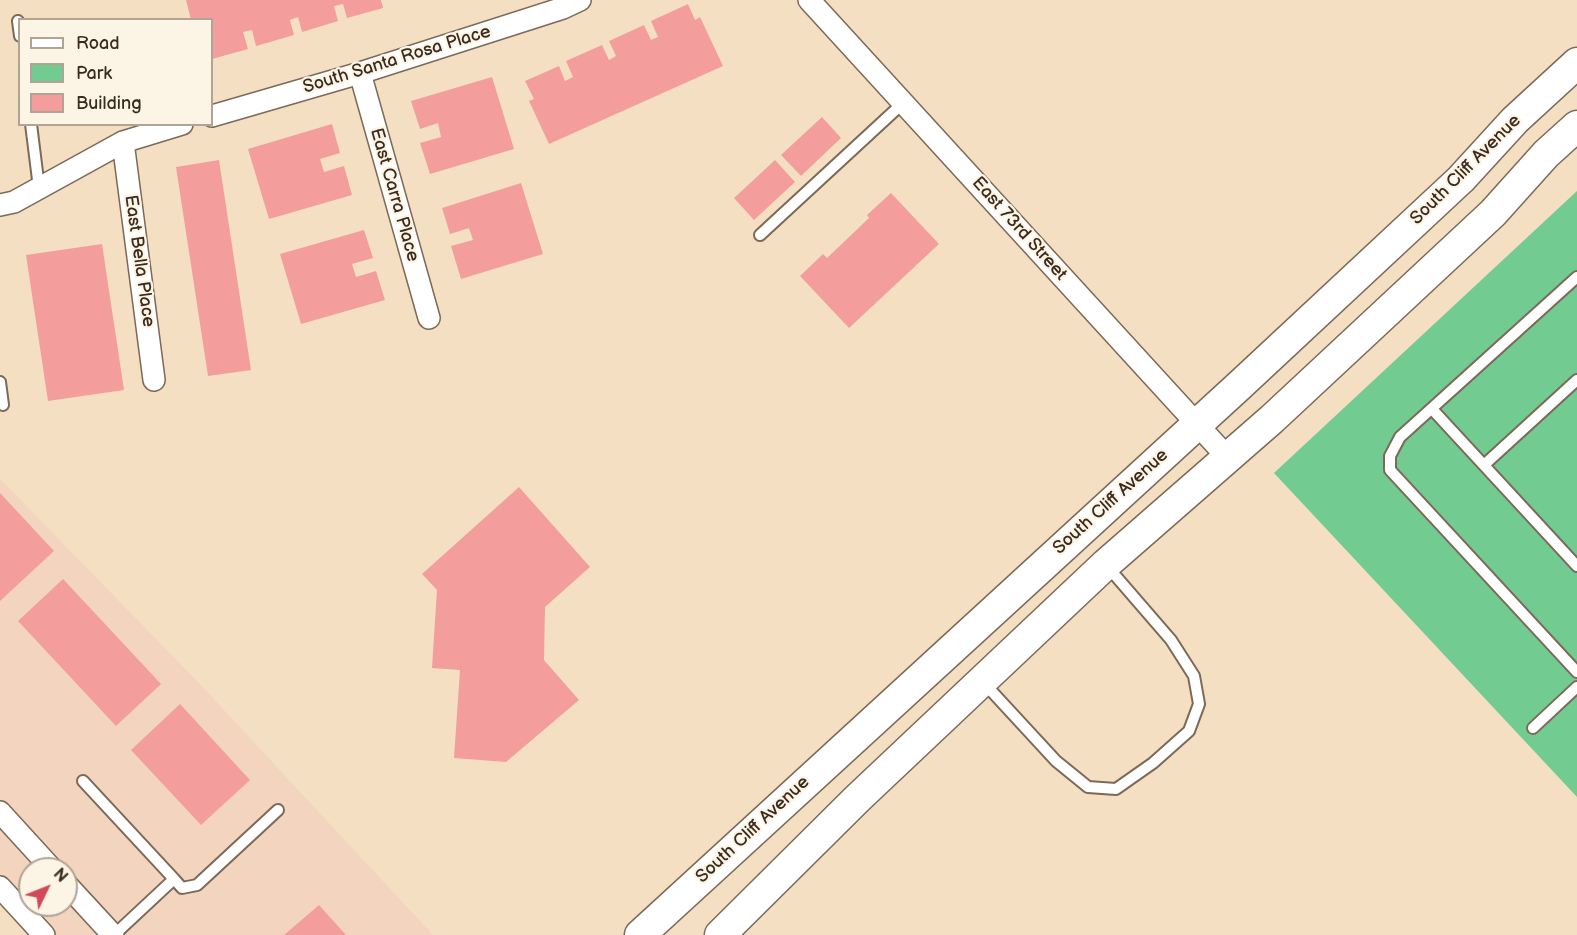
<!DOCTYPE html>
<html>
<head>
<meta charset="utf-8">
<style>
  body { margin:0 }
  #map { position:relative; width:1577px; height:935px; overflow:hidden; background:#f4dfc3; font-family:"Balsamiq Sans",sans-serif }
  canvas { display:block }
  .legend { position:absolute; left:18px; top:18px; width:195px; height:108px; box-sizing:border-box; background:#fcf5e5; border:2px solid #afa495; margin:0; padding:8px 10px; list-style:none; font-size:18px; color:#3b2a1e }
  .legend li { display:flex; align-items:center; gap:12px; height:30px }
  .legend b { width:30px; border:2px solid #afa495 }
  .north { position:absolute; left:18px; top:857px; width:60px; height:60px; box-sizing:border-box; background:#fcf5e5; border:2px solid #afa495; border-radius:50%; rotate:47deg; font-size:16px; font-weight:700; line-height:24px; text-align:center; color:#3b2a1e }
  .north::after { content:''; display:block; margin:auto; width:21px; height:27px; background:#d1495b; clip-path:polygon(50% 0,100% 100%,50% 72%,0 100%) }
</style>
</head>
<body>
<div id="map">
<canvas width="1577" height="935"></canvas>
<ul class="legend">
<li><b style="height:8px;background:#fff"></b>Road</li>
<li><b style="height:16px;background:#72cb91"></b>Park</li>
<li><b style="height:16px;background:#f39e9d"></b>Building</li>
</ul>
<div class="north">N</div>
</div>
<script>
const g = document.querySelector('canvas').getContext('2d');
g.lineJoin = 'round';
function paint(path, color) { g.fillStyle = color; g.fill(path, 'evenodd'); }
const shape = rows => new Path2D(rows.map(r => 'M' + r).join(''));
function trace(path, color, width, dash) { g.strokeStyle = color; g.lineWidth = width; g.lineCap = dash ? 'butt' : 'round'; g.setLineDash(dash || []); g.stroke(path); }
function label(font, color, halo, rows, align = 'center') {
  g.font = font + ' "Balsamiq Sans",sans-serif'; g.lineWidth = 4.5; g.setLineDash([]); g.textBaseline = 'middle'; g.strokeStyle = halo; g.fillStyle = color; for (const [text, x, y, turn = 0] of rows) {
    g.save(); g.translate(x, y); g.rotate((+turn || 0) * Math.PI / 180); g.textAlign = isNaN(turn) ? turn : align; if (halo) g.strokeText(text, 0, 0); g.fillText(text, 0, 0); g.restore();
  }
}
const built = shape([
  [0,479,196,680,433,935,49,935,0,883],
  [30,869,66,869,66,905,30,905]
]);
const green = shape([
  [1577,191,1577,797,1274,473]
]);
const building = shape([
  [186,0,381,0,383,8,347,18,343,4,334,6,338,21,302,32,298,17,290,20,294,35,256,46,252,30,243,32,248,49,212,59,212,20,191,20],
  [688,4,695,20,700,17,723,66,549,144,529,101,534,99,525,81,559,66,565,81,573,77,566,61,602,45,609,60,616,56,609,41,644,25,651,40,658,37,651,21],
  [492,77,514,149,430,174,420,143,441,137,438,123,420,129,411,101],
  [822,117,841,138,801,176,781,155],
  [332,124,340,153,320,159,324,172,344,166,352,195,269,219,248,149],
  [219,160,251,370,208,376,176,167],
  [775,160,795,182,754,220,734,198],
  [521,183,543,254,461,279,451,246,473,240,469,228,450,234,442,208],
  [891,193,939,244,849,328,800,276,823,254,827,258,869,218,867,215],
  [364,230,373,258,352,264,356,277,376,271,385,300,301,324,280,254],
  [102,244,124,390,48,401,26,255],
  [519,487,590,567,545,607,544,660,579,700,506,762,454,758,460,670,432,668,437,590,422,574],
  [0,493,54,551,0,601],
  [63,579,161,684,116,726,18,621],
  [180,704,250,780,201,825,131,750],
  [319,905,346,935,284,935]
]);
const lane = shape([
  [18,21,20,36],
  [31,124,39,188],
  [760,235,903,103],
  [1577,277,1400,437,1390,456,1390,470,1577,672],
  [0,382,3,405],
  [1432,409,1577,566],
  [1484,465,1577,380],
  [984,683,1056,761,1088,787,1116,789,1153,763,1189,731,1199,704,1194,676,1171,640,1107,566],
  [1533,728,1577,687],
  [83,781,174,879],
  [114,935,174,879,182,888,197,885,278,810]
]);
const street = shape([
  [809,0,1228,458],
  [360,73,429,318],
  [212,116,360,73,563,8,580,0],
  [123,142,154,380],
  [0,205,14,202,123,142,182,124],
  [0,812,52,869],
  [66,884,113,935],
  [0,887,44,935]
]);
const secondary = shape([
  [640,935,1240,385,1461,179,1515,120,1577,63],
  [720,935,857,799,1106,564,1272,419,1493,213,1546,154,1577,126]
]);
const streetNames = [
  ["South Santa Rosa Place",397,60,-17],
  ["South Cliff Avenue",1466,170,-45],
  ["East Carra Place",394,195,74],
  ["East 73rd Street",1019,229,48],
  ["East Bella Place",139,261,82],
  ["South Cliff Avenue",1111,502,-42],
  ["South Cliff Avenue",753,830,-43]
];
paint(built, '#f3d4be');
paint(green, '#72cb91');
paint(building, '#f39e9d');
trace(lane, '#7c6958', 14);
trace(street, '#7c6958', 24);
trace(secondary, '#7c6958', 33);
trace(lane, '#fff', 10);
trace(street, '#fff', 21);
trace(secondary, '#fff', 30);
label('18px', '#3b2a1e', '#fcf5e5', streetNames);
</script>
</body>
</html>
